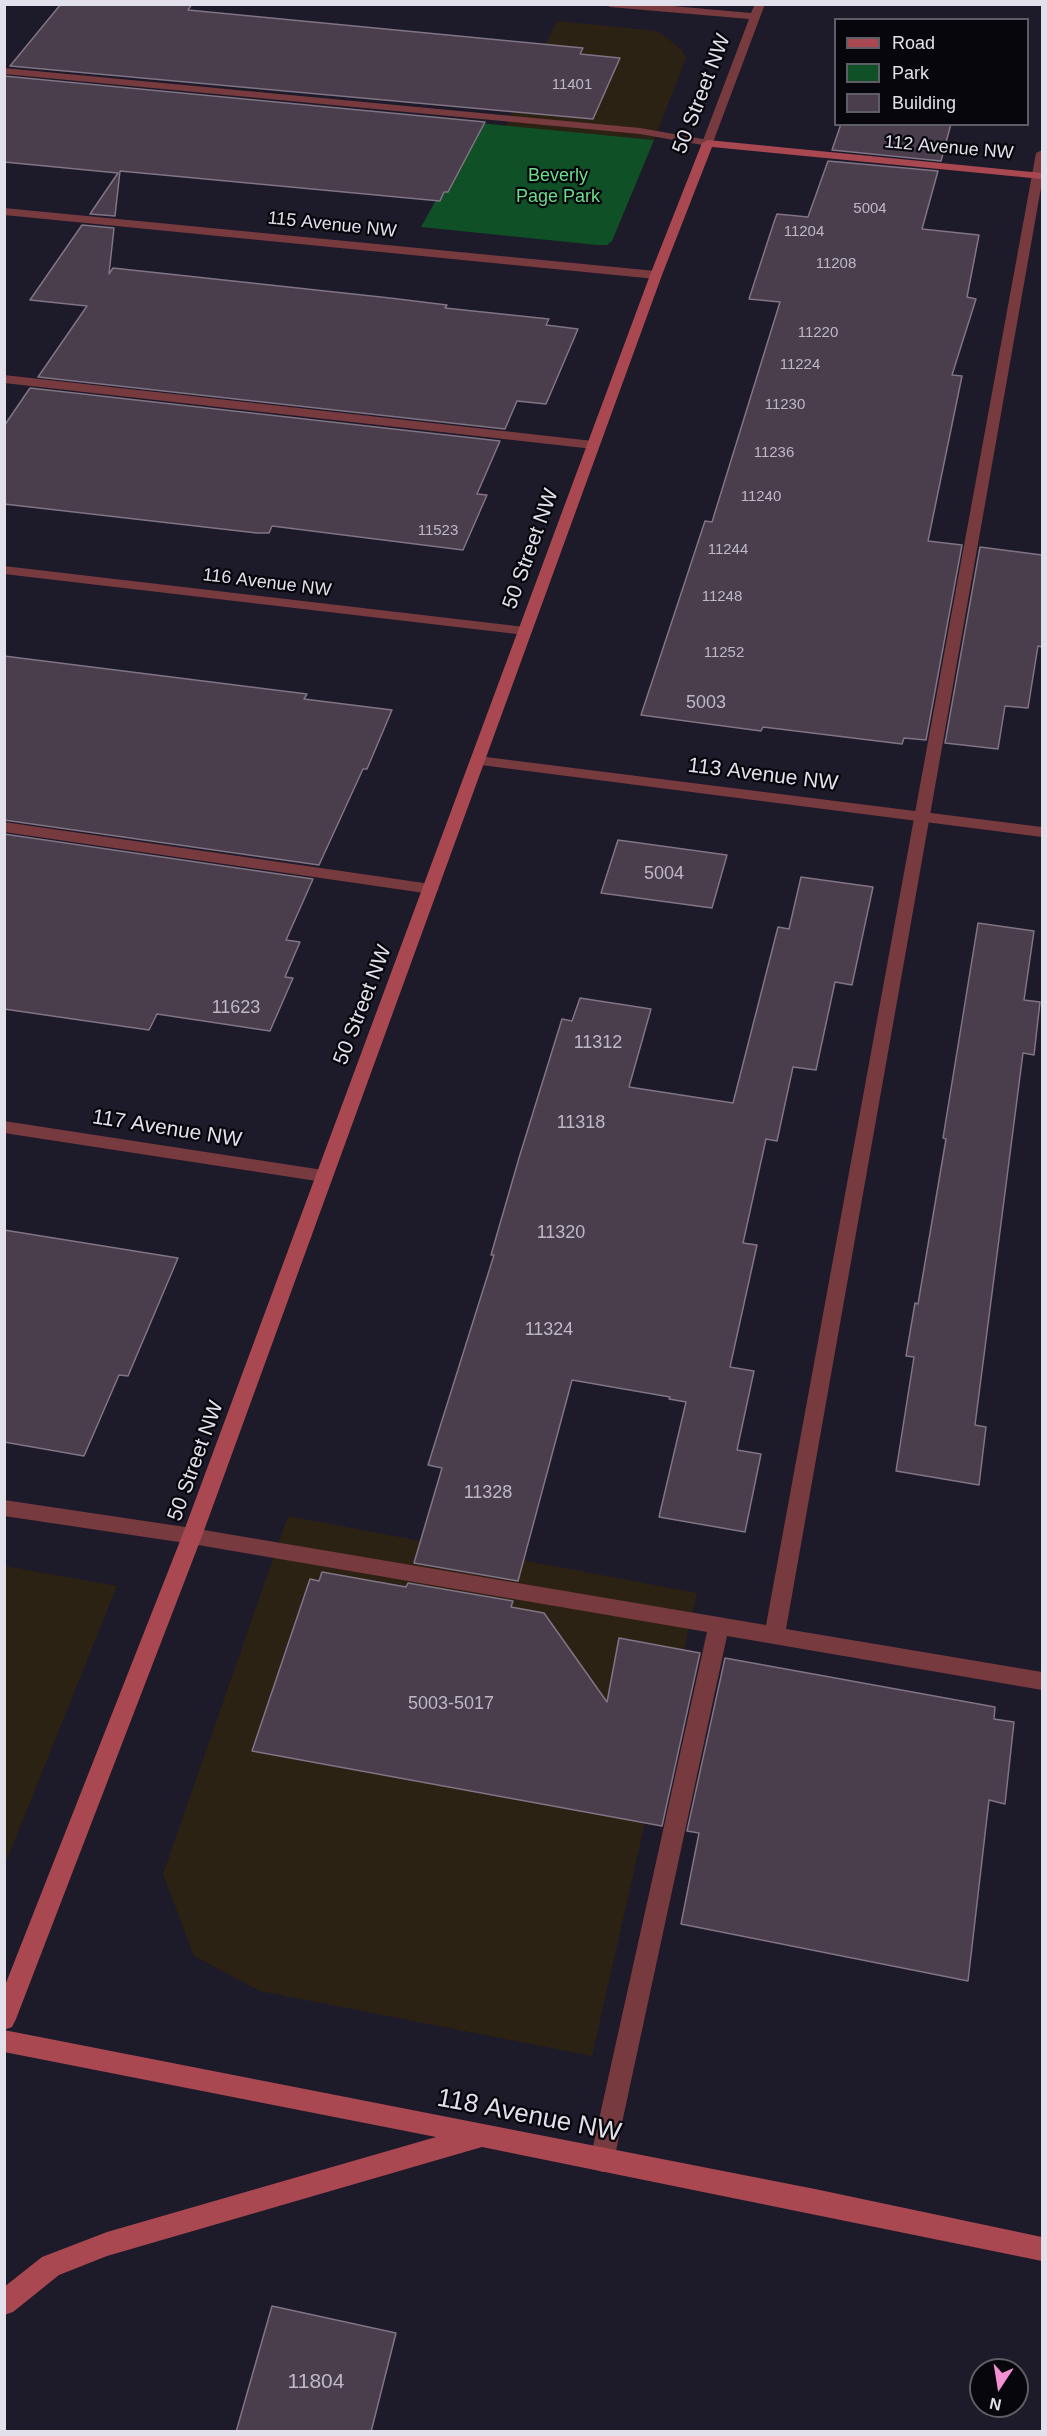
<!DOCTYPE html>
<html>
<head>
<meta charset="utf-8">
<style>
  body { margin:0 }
  #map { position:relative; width:1047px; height:2436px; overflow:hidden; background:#1d1a29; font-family:Helvetica,sans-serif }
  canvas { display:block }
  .frame { position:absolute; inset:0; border:6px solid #e2e0eb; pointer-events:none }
  .legend { position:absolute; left:834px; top:18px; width:195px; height:108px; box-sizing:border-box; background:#07060c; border:2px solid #5f5d65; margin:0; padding:8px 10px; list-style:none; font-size:18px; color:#e2e0eb }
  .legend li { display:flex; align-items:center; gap:12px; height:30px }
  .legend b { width:30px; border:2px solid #5f5d65 }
  .north { position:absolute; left:969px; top:2358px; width:60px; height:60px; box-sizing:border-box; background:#07060c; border:2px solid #5f5d65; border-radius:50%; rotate:192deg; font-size:16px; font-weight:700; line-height:24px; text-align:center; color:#e2e0eb }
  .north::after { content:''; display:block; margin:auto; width:21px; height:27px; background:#f491d4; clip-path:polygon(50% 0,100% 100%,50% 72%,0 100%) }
</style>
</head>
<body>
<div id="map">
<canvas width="1047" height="2436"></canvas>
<div class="frame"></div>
<ul class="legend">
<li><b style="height:8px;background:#a94850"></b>Road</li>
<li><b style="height:16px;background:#0f5026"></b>Park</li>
<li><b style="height:16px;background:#4a3e4d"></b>Building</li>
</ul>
<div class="north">N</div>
</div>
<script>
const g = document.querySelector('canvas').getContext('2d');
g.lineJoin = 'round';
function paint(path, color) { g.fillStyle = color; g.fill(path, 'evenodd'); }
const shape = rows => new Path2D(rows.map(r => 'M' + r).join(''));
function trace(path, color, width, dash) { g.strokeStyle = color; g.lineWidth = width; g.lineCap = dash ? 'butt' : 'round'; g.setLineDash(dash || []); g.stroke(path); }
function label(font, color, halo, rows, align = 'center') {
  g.font = font + ' Helvetica,sans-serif'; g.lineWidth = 4.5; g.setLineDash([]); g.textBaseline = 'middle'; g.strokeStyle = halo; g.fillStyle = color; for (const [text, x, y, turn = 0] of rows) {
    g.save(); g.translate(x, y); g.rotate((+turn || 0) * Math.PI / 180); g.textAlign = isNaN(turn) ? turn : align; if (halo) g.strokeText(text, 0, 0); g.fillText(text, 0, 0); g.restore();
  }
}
const commercial = shape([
  [557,21,658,31,682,50,686,58,654,140,506,126],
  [288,1516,697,1593,592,2056,260,1991,194,1956,163,1874],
  [5,1566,117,1586,5,1864,4,1566]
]);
const green = shape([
  [479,123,654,140,612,241,607,245,597,245,421,227]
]);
const building = shape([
  [61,4,192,4,188,10,583,48,580,54,620,58,593,119,10,66,61,4],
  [4,76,485,122,448,192,444,192,440,201,120,171,115,216,90,214,118,173,4,162,4,76],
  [841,124,951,124,941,161,832,150,841,124],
  [828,161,938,171,922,229,979,235,967,297,976,299,952,375,962,376,928,541,962,545,926,740,904,738,902,744,763,727,761,731,641,715,705,521,712,522,780,302,749,299,774,222,777,214,808,217,828,161],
  [82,225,114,228,109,274,113,268,390,298,447,305,445,308,549,319,546,325,578,329,546,404,517,401,505,429,38,377,87,306,30,300,82,225],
  [30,388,500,441,477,494,487,495,463,550,272,526,269,533,257,533,4,504,4,426,30,388],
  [980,547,1042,555,1042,647,1038,646,1028,708,1005,706,998,749,945,743,980,547],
  [4,656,307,694,304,699,392,710,367,769,363,769,319,865,4,820,4,656],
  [4,834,313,879,286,940,300,942,285,977,293,978,270,1031,157,1014,149,1030,4,1009,4,834],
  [618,840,727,855,712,908,601,893,618,840],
  [801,877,873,887,852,985,835,982,816,1070,793,1067,777,1141,766,1139,743,1243,757,1245,730,1367,754,1371,737,1450,761,1454,745,1532,659,1517,686,1402,669,1399,670,1397,572,1380,518,1581,414,1563,442,1468,428,1465,494,1255,491,1255,519,1158,562,1019,572,1021,580,998,651,1009,629,1087,733,1103,778,927,789,929,801,877],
  [978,923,1034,931,1024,1000,1040,1002,1034,1055,1023,1053,975,1425,986,1427,979,1485,896,1471,914,1357,906,1356,915,1303,918,1304,946,1139,943,1138,978,923],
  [4,1230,178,1258,128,1376,119,1375,84,1456,4,1442,4,1230],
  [322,1572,406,1587,408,1583,513,1601,511,1607,544,1613,607,1702,619,1638,700,1653,662,1826,252,1751,310,1579,319,1581,322,1572],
  [725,1658,995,1707,994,1719,1014,1722,1005,1804,989,1800,968,1981,681,1924,699,1833,687,1831,725,1658],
  [272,2306,396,2333,371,2432,236,2432,272,2306]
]);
const service = shape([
  [4,68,640,128,708,140,714,143,708,146,640,134,4,74,4,68],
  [1042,150,1042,182,786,1629,1042,1672,1042,1690,727,1636,614,2160,610,2168,602,2172,594,2168,590,2160,707,1632,192,1544,4,1516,4,1500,192,1528,766,1625,1036,153,1042,150],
  [4,375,593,441,600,445,593,449,4,383,4,375],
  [4,822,431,884,439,889,431,894,4,832,4,822]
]);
const minor = shape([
  [4,208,656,271,662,275,656,279,4,215,4,208],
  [4,566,525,627,532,631,525,635,4,574,4,566],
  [478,756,1042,827,1042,837,473,764,470,761,473,758,478,756],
  [4,1121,323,1170,329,1172,332,1176,329,1180,323,1182,4,1133,4,1121]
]);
const tertiary = shape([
  [605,4,650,4,751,13,755,4,765,4,712,145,704,145,702,143,749,19,610,7,605,4]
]);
const secondary = shape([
  [708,140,1042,173,1042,179,712,147,662,275,202,1536,16,2019,12,2027,4,2030,4,1988,182,1536,650,275,702,143,708,140],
  [4,2030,815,2189,1042,2237,1042,2261,482,2147,107,2256,59,2275,13,2312,4,2315,4,2287,42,2257,107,2232,436,2137,4,2052,4,2030]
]);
const farNumbernames = [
  ["11401",572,85],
  ["5004",870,209],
  ["11204",804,232],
  ["11208",836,264],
  ["11220",818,333],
  ["11224",800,365],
  ["11230",785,405],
  ["11236",774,453],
  ["11240",761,497],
  ["11523",438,531],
  ["11244",728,550],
  ["11248",722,597],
  ["11252",724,653]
];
const farStreetnames = [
  ["112 Avenue NW",949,148,5],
  ["115 Avenue NW",332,225,6],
  ["116 Avenue NW",267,583,7]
];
const farParknames = [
  ["Beverly",558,176],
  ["Page Park",558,197]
];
const numberNames = [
  ["5003",706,703],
  ["5004",664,874],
  ["11623",236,1008],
  ["11312",598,1043],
  ["11318",581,1123],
  ["11320",561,1233],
  ["11324",549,1330],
  ["11328",488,1493],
  ["5003-5017",451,1704]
];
const streetNames = [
  ["50 Street NW",702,94,-69],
  ["50 Street NW",531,549,-70],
  ["113 Avenue NW",763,775,7],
  ["50 Street NW",363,1005,-69],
  ["117 Avenue NW",167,1129,9],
  ["50 Street NW",196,1461,-70]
];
const nearNumbernames = [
  ["11804",316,2382]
];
const nearStreetnames = [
  ["118 Avenue NW",529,2116,11]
];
paint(commercial, '#2c2213');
paint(green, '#0f5026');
paint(building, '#4a3e4d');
trace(building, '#817484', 1.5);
paint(service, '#773a3e');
paint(minor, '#773a3e');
paint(tertiary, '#773a3e');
paint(secondary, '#a94850');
label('15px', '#bcb8c4', null, farNumbernames);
label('18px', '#e2e0eb', '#07060c', farStreetnames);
label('18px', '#6ade8a', '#07060c', farParknames);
label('18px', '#bcb8c4', null, numberNames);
label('21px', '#e2e0eb', '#07060c', streetNames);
label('21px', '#bcb8c4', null, nearNumbernames);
label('26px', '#e2e0eb', '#07060c', nearStreetnames);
</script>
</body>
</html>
